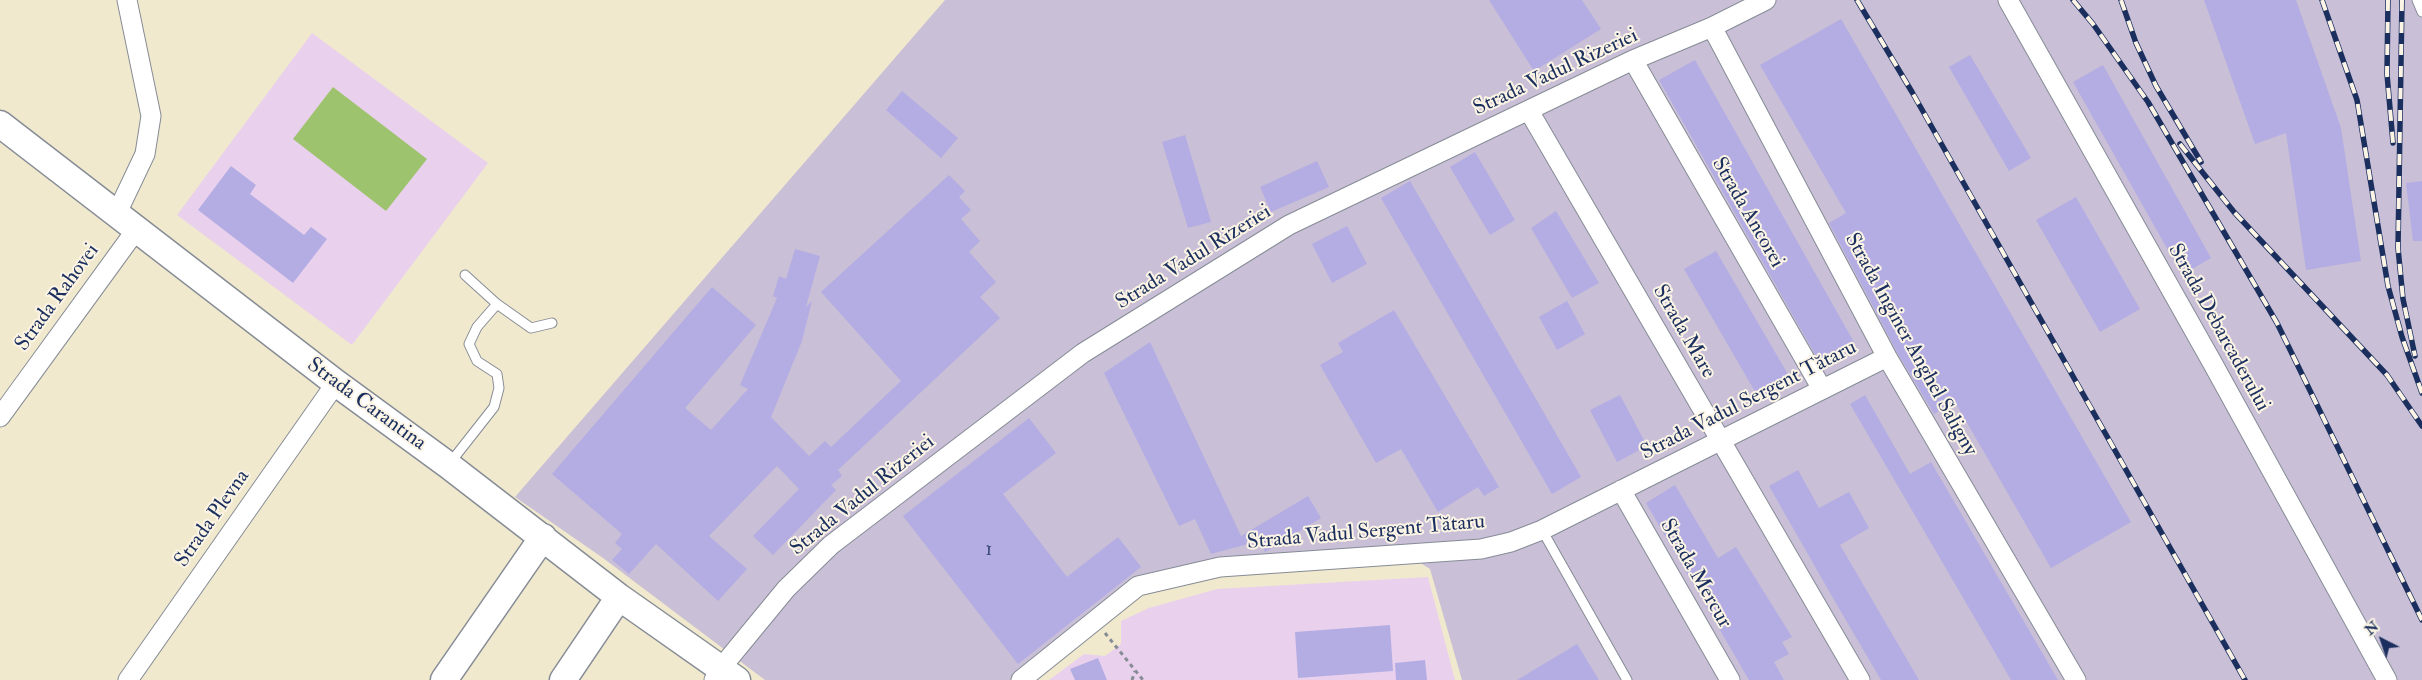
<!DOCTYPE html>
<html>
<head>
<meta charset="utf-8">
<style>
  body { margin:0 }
  #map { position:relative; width:2422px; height:680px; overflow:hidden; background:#f1e9cd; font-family:"IM FELL Double Pica",serif }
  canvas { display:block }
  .north { position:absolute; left:2357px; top:615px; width:50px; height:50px; -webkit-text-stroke:4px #fcf5e5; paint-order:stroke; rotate:319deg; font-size:14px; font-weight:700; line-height:20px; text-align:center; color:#1b2f5e }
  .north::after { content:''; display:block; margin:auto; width:18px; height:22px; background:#1b2f5e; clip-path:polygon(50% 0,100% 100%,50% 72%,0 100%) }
</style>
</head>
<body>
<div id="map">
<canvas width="2422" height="680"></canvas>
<div class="north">N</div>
</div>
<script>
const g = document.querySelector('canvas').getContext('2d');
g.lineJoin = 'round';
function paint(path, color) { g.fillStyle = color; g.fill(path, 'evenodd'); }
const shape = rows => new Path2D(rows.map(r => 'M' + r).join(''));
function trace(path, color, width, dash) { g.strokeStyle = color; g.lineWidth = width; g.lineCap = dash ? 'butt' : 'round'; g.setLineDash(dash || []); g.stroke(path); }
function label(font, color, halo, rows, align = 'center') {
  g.font = font + ' "IM FELL Double Pica",serif'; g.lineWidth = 4; g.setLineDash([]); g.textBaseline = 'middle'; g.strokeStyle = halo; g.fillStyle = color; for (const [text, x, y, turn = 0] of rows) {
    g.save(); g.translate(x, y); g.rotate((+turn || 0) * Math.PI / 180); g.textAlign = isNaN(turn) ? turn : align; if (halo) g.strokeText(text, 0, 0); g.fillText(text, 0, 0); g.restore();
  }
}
const built = shape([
  [312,33,488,163,352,345,177,215],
  [1428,577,1455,680,1049,680,1084,654,1105,656,1121,644,1121,621,1149,608,1217,589]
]);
const industrial = shape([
  [945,0,2422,0,2422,680,1462,680,1430,569,1400,550,1133,588,1011,680,765,680,603,558,515,497]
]);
const green = shape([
  [333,87,427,159,386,211,293,139]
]);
const building = shape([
  [1489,0,1582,0,1601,29,1534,71],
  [2204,0,2296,0,2341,128,2361,261,2306,270,2286,133,2255,144],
  [1841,19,2131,522,2051,568,1955,402,1934,414,1898,354,1829,223,1846,213,1760,65],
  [1970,55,2031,158,2009,171,1949,67],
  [1695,60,1855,344,1820,363,1659,80],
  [2103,65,2211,258,2182,275,2073,82],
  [902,91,958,138,941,158,886,110],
  [1185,135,1211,222,1188,228,1162,142],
  [1475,152,1515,220,1490,235,1450,167],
  [1317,161,1329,187,1271,212,1260,187],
  [231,166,256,185,250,194,304,235,311,227,327,239,293,283,198,210],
  [949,175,965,191,959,197,971,210,961,219,980,241,969,252,996,282,980,297,1000,318,838,470,842,476,831,485,836,490,773,555,753,536,799,489,777,466,709,536,747,569,718,601,656,544,629,574,612,560,622,549,615,543,622,534,552,474,712,287,756,325,685,408,711,430,748,389,740,385,777,298,773,296,779,276,786,279,795,249,820,256,806,307,812,301,802,341,771,417,809,456,825,441,831,447,901,381,821,292],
  [1410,181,1581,477,1552,494,1381,198],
  [2422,181,2422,241,2413,241,2406,183],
  [2076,197,2140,309,2100,332,2036,220],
  [1556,211,1599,283,1572,298,1531,228],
  [1347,226,1367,264,1332,283,1312,244],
  [1716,251,1793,383,1761,402,1684,269],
  [1567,301,1585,334,1557,350,1539,317],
  [1394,310,1499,487,1484,496,1478,487,1438,512,1401,449,1376,463,1320,365,1343,352,1338,343],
  [1150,342,1241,536,1308,496,1321,518,1265,552,1259,541,1211,554,1195,519,1179,526,1104,373],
  [1620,395,1647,446,1617,462,1590,410],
  [1865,395,1910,474,1931,462,2058,680,2011,680,1850,404],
  [1029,418,1056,453,1003,494,1067,577,1118,537,1141,567,1018,664,903,516],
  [1798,470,1819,508,1849,492,1869,528,1840,545,1919,680,1881,680,1837,605,1769,486],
  [1675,485,1718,558,1736,547,1792,637,1782,642,1789,654,1774,662,1784,680,1749,680,1646,503],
  [1390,625,1393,671,1298,678,1295,632],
  [1577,644,1599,680,1517,680],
  [1098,658,1107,680,1075,680,1070,669],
  [1425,660,1427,680,1396,680,1395,663]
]);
const path = shape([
  [1105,633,1143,680],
  [1132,680,1135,671]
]);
const service = shape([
  [2417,0,2422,12],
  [465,275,497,304],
  [450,463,494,407,499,388,497,374,477,361,469,344,477,327,497,304,531,328,552,323],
  [1542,530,1627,680]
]);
const minor = shape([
  [2008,0,2213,364,2387,680],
  [1712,27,1887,357,2076,680],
  [1633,60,1822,389],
  [1529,111,1860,680],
  [116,215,145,154,151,116,127,0],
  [0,417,136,230],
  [1621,490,1730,680],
  [128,680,336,383],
  [714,680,721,668,786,589,831,545,1083,353,1289,225,1633,60,1712,27,1766,0],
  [1021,680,1138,586,1220,567,1481,549,1511,542,1542,530,1887,357]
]);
const secondary = shape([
  [0,124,336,383,448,465,619,597,737,680],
  [444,680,543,537],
  [563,680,619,597]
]);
const rail = shape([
  [1857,0,1912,92,2245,680],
  [2073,0,2093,24,2148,102,2277,323,2422,620],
  [2121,0,2136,43,2156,86,2201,162],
  [2322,0,2357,100,2388,286,2402,337,2422,393],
  [2388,0,2387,74,2393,143],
  [2402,0,2398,248,2403,299,2415,356],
  [2180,144,2234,212,2387,375,2422,426]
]);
const numberNames = [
  ["1",989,551]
];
const streetNames = [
  ["Strada Vadul Rizeriei",1556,73,-25],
  ["Strada Ancorei",1747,213,60],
  ["Strada Vadul Rizeriei",1194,258,-32],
  ["Strada Rahovei",58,298,-54],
  ["Strada Debarcaderului",2218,328,61],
  ["Strada Mare",1683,332,60],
  ["Strada Inginer Anghel Saligny",1910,345,61],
  ["Strada Vadul Sergent Tătaru",1749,401,-27],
  ["Strada Carantina",366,405,36],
  ["Strada Vadul Rizeriei",863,496,-39],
  ["Strada Plevna",213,519,-55],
  ["Strada Vadul Sergent Tătaru",1366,533,-5],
  ["Strada Mercur",1695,574,60]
];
paint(built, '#e9d1ed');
paint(industrial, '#c9bfd7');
paint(green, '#9dc36e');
paint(building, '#b4ade3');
trace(service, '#868c96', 11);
trace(minor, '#868c96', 21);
trace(secondary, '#868c96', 29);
trace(path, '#868c96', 3, [4, 4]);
trace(service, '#fff', 9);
trace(minor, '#fff', 19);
trace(secondary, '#fff', 26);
trace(rail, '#1b2f5e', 5.5);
trace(rail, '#fcf5e5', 4, [11]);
label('19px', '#414e7f', null, numberNames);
label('21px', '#1b2f5e', '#fcf5e5', streetNames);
</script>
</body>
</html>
